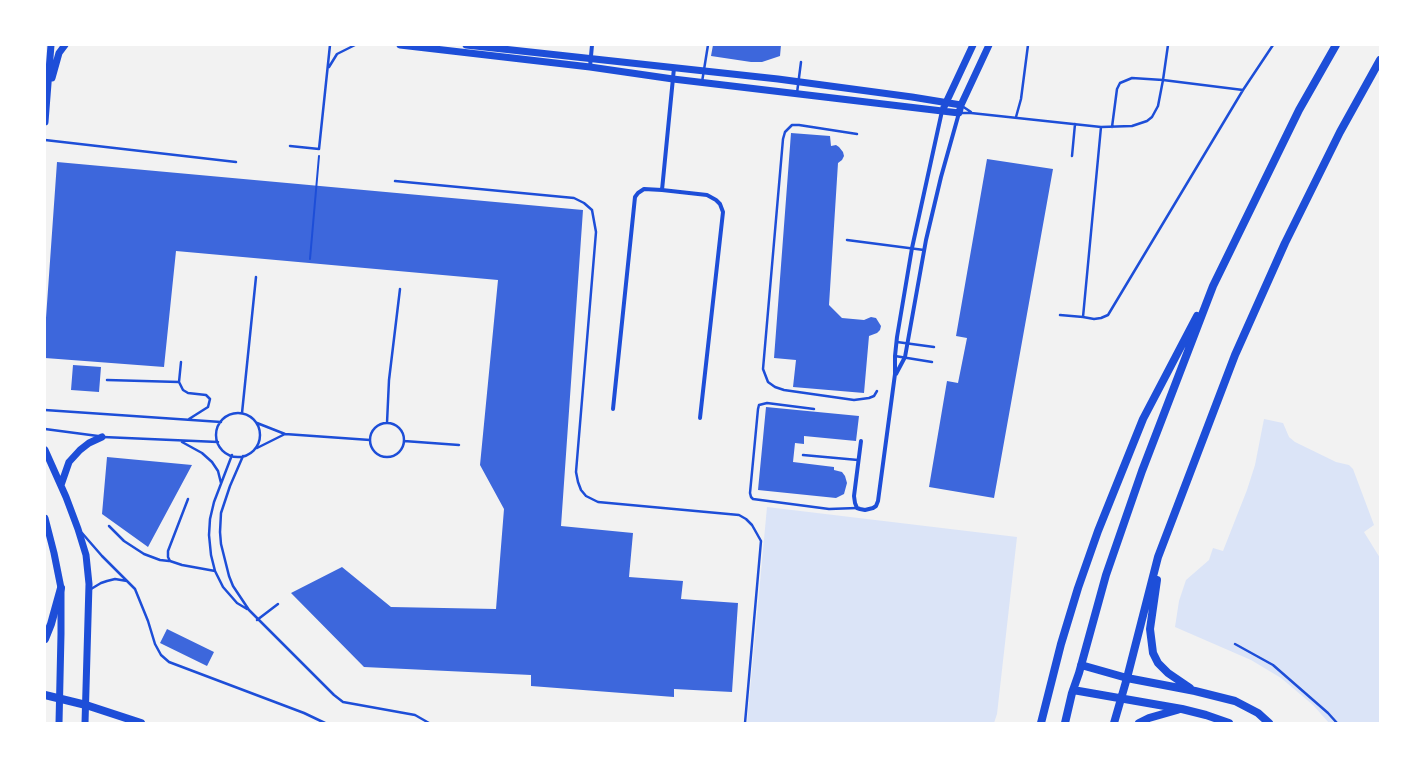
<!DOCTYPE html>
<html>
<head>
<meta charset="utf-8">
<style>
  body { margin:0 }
  #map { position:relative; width:1425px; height:768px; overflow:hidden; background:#f2f2f2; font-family:"Sofia Sans Condensed",sans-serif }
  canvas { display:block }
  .frame { position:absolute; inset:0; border:46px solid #fff; pointer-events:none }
</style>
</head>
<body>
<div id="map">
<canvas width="1425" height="768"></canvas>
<div class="frame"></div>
</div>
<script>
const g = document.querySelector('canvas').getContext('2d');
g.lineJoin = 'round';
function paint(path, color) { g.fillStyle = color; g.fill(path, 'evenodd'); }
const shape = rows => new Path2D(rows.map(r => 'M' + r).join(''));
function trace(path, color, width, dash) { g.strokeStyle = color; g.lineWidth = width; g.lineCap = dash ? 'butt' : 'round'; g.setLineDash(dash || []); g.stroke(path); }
const green = shape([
  [1264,419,1283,423,1289,437,1295,442,1336,462,1349,465,1353,469,1374,525,1364,532,1380,558,1380,723,1329,723,1313,705,1281,678,1251,660,1175,627,1179,601,1186,580,1209,560,1213,548,1223,551,1247,490,1255,465],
  [767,507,1017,537,997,714,994,723,747,723]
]);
const building = shape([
  [713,45,781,45,780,56,762,62,751,62,711,56],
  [791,133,830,136,831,146,836,145,839,147,843,152,844,156,842,160,838,163,829,305,842,318,864,320,871,317,876,318,881,326,880,330,877,333,869,336,864,393,793,387,796,360,774,358],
  [987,159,1053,169,994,498,929,487,947,381,958,383,967,338,956,336],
  [57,162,583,210,561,526,633,533,629,577,683,581,681,599,738,603,732,692,674,689,674,697,531,686,531,675,364,667,291,593,342,567,391,607,496,609,504,509,480,465,498,280,176,251,164,367,45,358,45,332],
  [73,365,101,367,99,392,71,390],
  [766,407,859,416,856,441,804,436,804,444,795,443,793,462,834,467,834,470,842,472,845,476,847,483,844,494,836,498,758,490],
  [107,457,192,465,148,547,102,514],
  [167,629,214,652,207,666,160,643]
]);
const path = shape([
  [310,259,319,156]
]);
const service = shape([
  [329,67,337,54,355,45],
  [702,82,708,45],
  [797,93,801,62],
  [962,106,971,112],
  [960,113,971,113,1101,127,1132,126,1147,121,1152,117,1158,106,1163,80,1243,90,1273,45],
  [1016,117,1021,99,1028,45],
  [1101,127,1083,317,1094,319,1101,318,1108,315,1243,90],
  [1112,127,1117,89,1120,83,1132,78,1163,80,1168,45],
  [857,134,799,125,792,125,785,132,783,139,763,369,768,382,775,387,784,390,854,400,869,398,874,396,877,391],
  [45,140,236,162],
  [290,146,319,149,330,45],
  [1072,156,1075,124],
  [395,181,574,198,584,203,592,210,596,232,576,472,578,482,581,490,586,496,598,502,739,515,746,519,752,525,761,541,745,723],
  [847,240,924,250],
  [1060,315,1083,317],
  [897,342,934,347],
  [895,356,932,362],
  [181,362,179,382,183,390,188,393,206,395,210,399,208,407,189,419],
  [107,380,179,382],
  [814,409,767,403,759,405,758,409,750,493,751,497,753,499,829,509,857,508],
  [45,410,221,422],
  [242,413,256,277],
  '216 435a22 22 0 1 1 44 0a22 22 0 1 1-44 0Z',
  [257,423,285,434,370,440],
  [387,423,389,380,400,289],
  '370 440a17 17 0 1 1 34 0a17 17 0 1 1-34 0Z',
  [45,429,98,436],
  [103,437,218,442],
  [404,441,459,445],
  [182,442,202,453,212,462,218,471,221,483],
  [257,448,285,434],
  [232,455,214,502,210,519,209,535,211,555,215,571,223,587,237,603,247,609],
  [803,455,858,460],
  [243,456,230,486,221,513,220,532,221,544,229,576,233,586,249,610,334,695,343,702,415,715,429,723],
  [188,499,168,551,168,557,170,561,182,565,215,571],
  [109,526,124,541,144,554,160,560,169,561],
  [82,533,102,556,135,589,148,621,155,644,161,655,169,662,304,713,325,723],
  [91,589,101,583,107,581,115,579,127,581],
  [257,620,278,604],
  [1235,644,1273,665,1328,713,1337,723]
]);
const minor = shape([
  [590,67,592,45],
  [662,190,674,68],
  [896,374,905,357,926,240,941,177,959,113],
  [613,409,635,197,638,193,644,189,662,190,707,195,716,200,720,204,723,212,700,418],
  [861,441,854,496,855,503,857,508,860,509,865,510,873,508,876,506,878,501,895,374,895,356,897,337,912,248,942,111]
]);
const tertiary = shape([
  [400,45,590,67,673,79,959,113,961,105,989,45],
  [466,45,778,79,912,97,961,105],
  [52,78,59,53,65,45],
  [944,107,973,45],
  [45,122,51,45],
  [45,450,66,497,78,529,86,555,89,584,85,723],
  [61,485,69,462,80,450,89,443,102,437],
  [45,518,54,553,61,588,61,634,59,723]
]);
const secondary = shape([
  [1157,580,1150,629,1153,653,1158,663,1168,673,1190,688],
  [45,639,51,624,61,588],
  [1081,665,1127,678,1195,691,1235,701,1258,713,1269,723],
  [1073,690,1182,709,1206,715,1229,723],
  [45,695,86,705,141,723],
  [1041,723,1061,644,1078,588,1098,531,1143,419,1197,316],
  [1065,723,1072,693,1079,673,1106,575,1142,471,1213,286,1299,110,1336,45],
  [1114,723,1127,678,1158,557,1235,355,1285,243,1340,132,1380,60],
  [1139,723,1149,718,1177,710]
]);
paint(green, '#dbe4f7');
paint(building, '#3d67dc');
trace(path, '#1d4ed8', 2);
trace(service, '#1d4ed8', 2.5);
trace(minor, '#1d4ed8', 4);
trace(tertiary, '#1d4ed8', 7);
trace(secondary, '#1d4ed8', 8);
</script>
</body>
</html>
